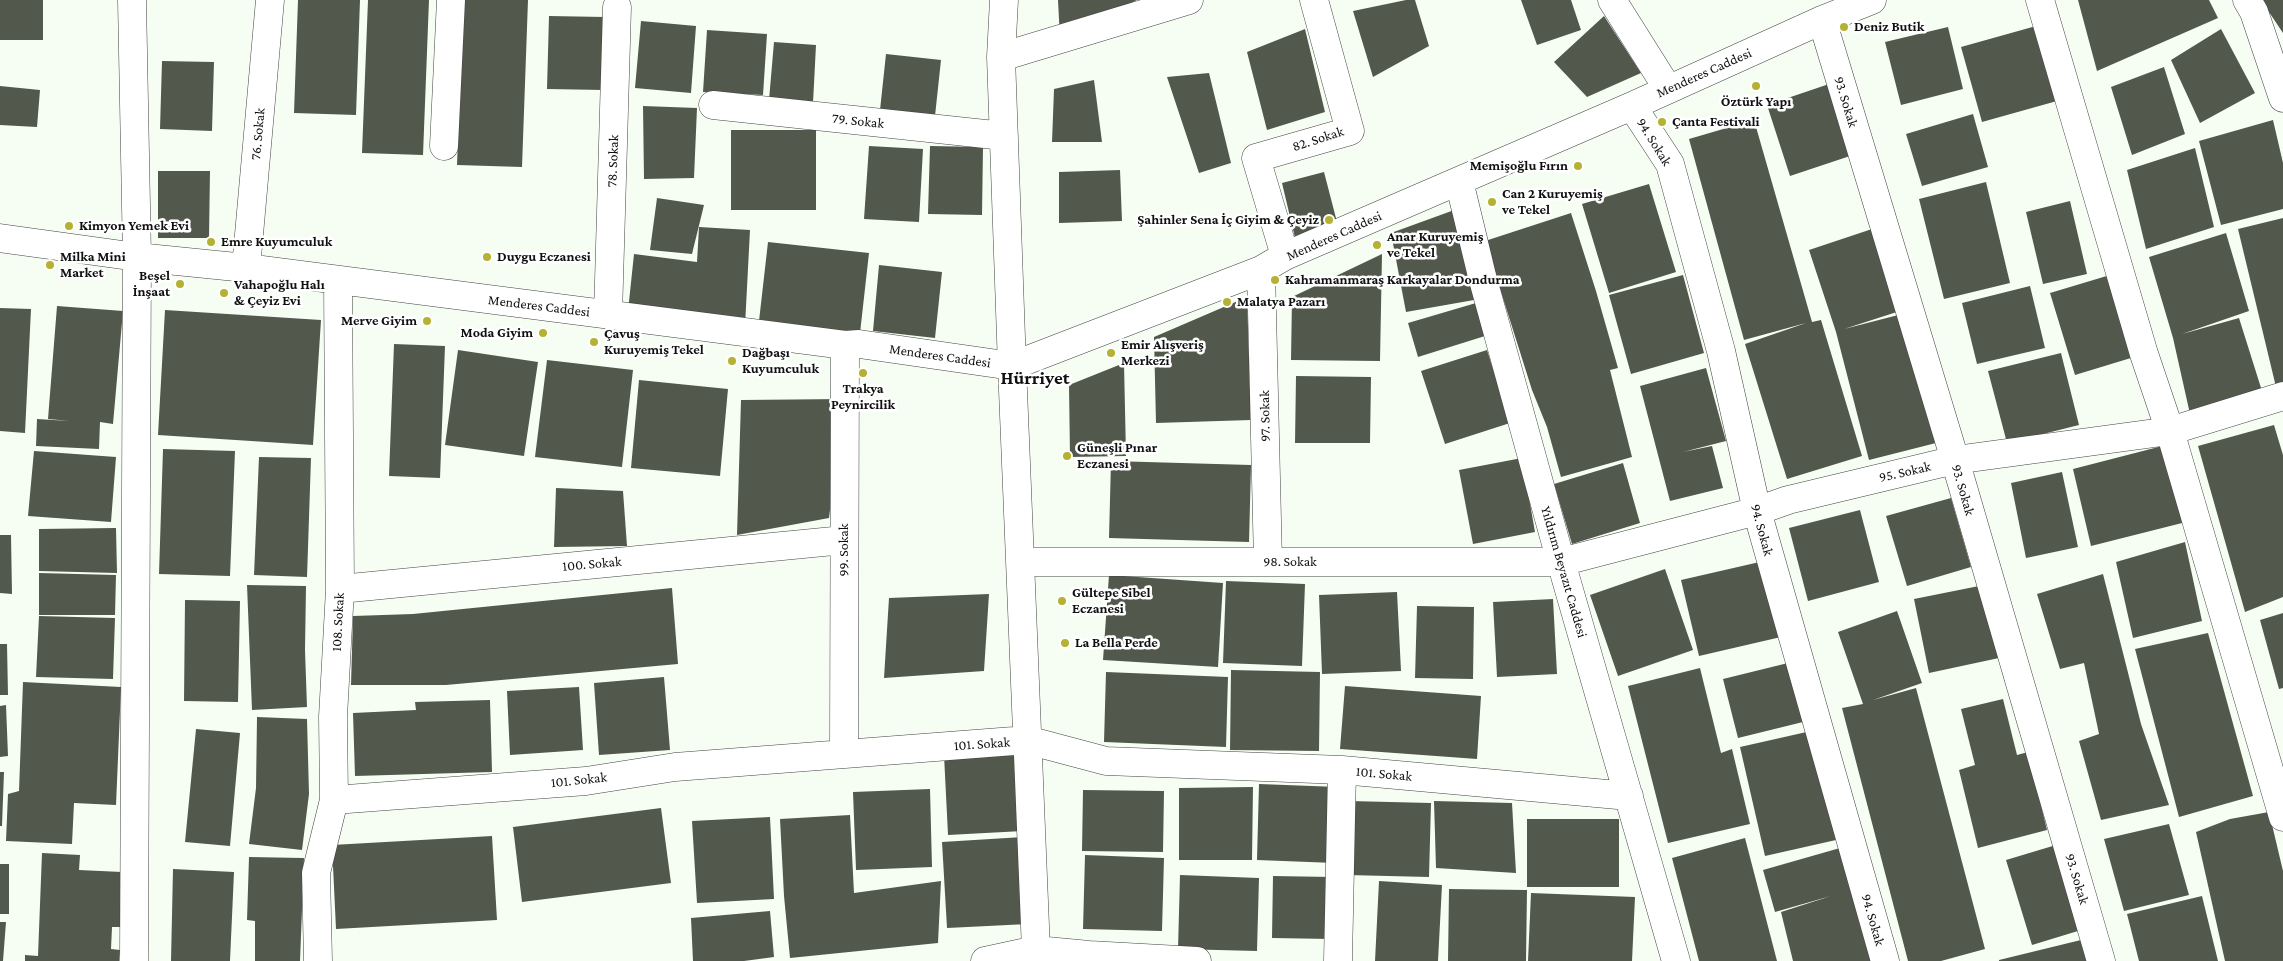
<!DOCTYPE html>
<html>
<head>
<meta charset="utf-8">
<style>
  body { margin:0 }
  canvas { display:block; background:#f6fef4 }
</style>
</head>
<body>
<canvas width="2283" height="961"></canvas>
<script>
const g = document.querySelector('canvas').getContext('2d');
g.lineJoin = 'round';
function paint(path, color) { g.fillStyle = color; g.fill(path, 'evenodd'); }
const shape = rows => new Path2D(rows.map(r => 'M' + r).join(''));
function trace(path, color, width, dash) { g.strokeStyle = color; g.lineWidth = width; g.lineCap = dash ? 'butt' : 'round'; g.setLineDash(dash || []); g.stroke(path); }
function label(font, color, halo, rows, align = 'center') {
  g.font = font + ' "Crimson Pro",serif'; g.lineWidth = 5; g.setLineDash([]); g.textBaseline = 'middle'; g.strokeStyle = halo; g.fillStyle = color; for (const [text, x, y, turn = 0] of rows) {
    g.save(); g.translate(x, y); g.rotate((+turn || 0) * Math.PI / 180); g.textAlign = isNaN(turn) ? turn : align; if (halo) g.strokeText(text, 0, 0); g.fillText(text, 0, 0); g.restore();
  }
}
const building = shape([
  [0,0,43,0,43,40,0,40],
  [298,0,360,0,356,115,294,113],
  [368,0,429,0,423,155,362,153],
  [463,0,528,0,522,167,457,165],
  [1058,0,1137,0,1060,39],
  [1406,0,1415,0,1429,46,1373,77,1353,11],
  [1521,0,1571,0,1581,30,1537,45],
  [2078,0,2209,0,2218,18,2097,71],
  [2261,0,2283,0,2283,33],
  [549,16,605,17,603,90,547,89],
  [1604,16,1641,73,1587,97,1554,62],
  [641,21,696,26,691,93,635,88],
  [2036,26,2057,101,1982,122,1961,47],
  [1948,27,1963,89,1901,105,1885,42],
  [1305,29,1325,112,1267,130,1247,52],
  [2221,29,2255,93,2200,123,2171,60],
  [707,30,767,34,763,95,703,92],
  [774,42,816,45,813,103,769,100],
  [886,54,941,60,935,116,880,110],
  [162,61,214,62,212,131,160,129],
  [2164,67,2185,134,2132,155,2111,87],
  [1209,73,1231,163,1199,173,1167,77],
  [1094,80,1102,142,1052,142,1054,89],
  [1832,83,1856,154,1790,176,1767,105],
  [0,86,40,90,37,127,0,125],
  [643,106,697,108,694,178,644,179],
  [1973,114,1988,167,1922,186,1906,134],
  [1754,120,1812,322,1821,320,1862,456,1787,479,1745,344,1806,323,1744,340,1689,139],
  [2273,120,2283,163,2283,209,2221,225,2199,141],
  [731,130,816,130,816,210,731,210],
  [869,146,923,149,919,222,864,219],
  [930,146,983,147,982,215,928,214],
  [2195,148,2214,227,2146,249,2127,170],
  [1120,170,1122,221,1059,223,1059,172],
  [158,171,210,171,209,238,158,238],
  [1324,172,1337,222,1296,242,1282,183],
  [1986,182,2010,283,1944,299,1919,199],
  [1649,184,1676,272,1609,293,1582,204],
  [657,198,704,205,692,254,650,250],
  [2070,201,2087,274,2043,284,2026,212],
  [1457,209,1474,300,1406,312,1391,233],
  [1571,213,1596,291,1618,368,1610,370,1632,457,1561,477,1547,427,1532,390,1485,241],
  [2283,218,2283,384,2276,387,2238,229],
  [699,227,750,230,745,326,628,311,634,254,697,262],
  [1875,228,1903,310,1844,329,1906,313,1936,443,1869,460,1836,332,1809,250],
  [2226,233,2249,311,2182,334,2239,318,2262,391,2190,414,2173,338,2149,257],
  [768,242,869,253,860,333,759,321],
  [1382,254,1380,361,1291,360,1292,297],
  [879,265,942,272,935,338,873,331],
  [2120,272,2144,354,2075,375,2050,293],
  [1683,275,1704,353,1631,374,1609,295],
  [2030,286,2045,348,1977,364,1962,303],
  [1247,297,1251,420,1156,423,1154,337],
  [1476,303,1485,336,1418,357,1408,323],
  [57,306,123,311,113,424,100,422,99,449,36,446,37,419,70,421,48,419],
  [0,308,31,309,25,433,0,431],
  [165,310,321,320,313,445,158,435],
  [394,344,445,346,440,478,389,476],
  [458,350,538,362,524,456,445,445],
  [1487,350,1510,423,1445,444,1421,371],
  [2061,353,2079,425,2007,443,1988,371],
  [547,360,633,370,622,467,535,457],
  [1124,363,1126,456,1070,457,1069,385],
  [1706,368,1726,441,1683,452,1712,446,1723,488,1670,501,1640,386],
  [1296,376,1371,377,1370,443,1295,443],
  [639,380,728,389,720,476,631,468],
  [844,399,829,518,737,535,741,400],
  [2274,425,2283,455,2283,597,2245,612,2198,446],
  [2170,444,2190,521,2091,546,2073,469],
  [163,449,235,451,230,576,159,574],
  [34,451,116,457,111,522,28,516],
  [259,457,311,458,307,577,254,575],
  [1522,458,1535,532,1473,544,1459,470],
  [1111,461,1251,465,1249,542,1109,538],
  [1623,463,1640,523,1572,544,1554,484],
  [2062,472,2078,547,2026,558,2011,483],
  [556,488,623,491,627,546,554,547],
  [1951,498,1971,567,1907,586,1886,516],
  [1860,510,1879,582,1808,601,1789,528],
  [116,528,117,573,39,571,39,529],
  [0,535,11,535,12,594,0,593],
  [2185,542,2202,621,2133,638,2116,562],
  [1764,561,1781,637,1699,656,1681,580],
  [1665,569,1693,650,1618,676,1590,595],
  [39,573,116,575,115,615,39,615],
  [2103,574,2141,724,2169,805,2101,820,2079,741,2099,734,2084,663,2060,669,2037,594],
  [1109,575,1223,583,1218,667,1103,660],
  [1226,581,1305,584,1302,666,1223,663],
  [247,585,306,586,305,650,307,707,252,710],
  [1984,585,1999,658,1929,673,1914,599],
  [672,588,678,664,446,685,351,685,353,616,413,614],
  [1397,592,1401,671,1322,674,1319,595],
  [989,594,984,671,884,678,889,598],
  [1553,599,1557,674,1497,677,1493,602],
  [185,600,240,601,238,702,184,701],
  [1417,606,1474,607,1473,679,1415,678],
  [1897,611,1922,683,1873,700,1916,688,1985,949,1941,961,1908,961,1842,708,1863,704,1838,632],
  [2283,613,2283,688,2279,689,2260,620],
  [39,616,115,618,113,679,36,677],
  [2208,633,2253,796,2179,817,2135,649],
  [0,644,7,644,8,695,0,695],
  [1788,663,1803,722,1738,738,1723,679],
  [1700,668,1721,753,1732,749,1750,824,1668,843,1628,686],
  [1231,670,1320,672,1319,751,1230,750],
  [1106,672,1228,677,1226,747,1104,742],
  [664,677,670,750,599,755,594,683],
  [23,682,121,687,116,805,74,803,72,844,6,841,8,794,19,791],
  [1345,686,1481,696,1477,759,1340,749],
  [579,687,583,750,510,755,507,691],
  [2003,699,2017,755,2028,752,2047,830,1978,848,1959,770,1975,765,1961,709],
  [490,700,492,772,355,776,353,713,416,710,415,702],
  [6,705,8,756,0,757,0,706],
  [257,717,307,719,309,794,302,850,249,844,256,788],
  [196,729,240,733,230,846,185,842],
  [1811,731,1836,840,1765,856,1740,747],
  [1019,751,1023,831,948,835,944,755],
  [0,772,4,772,2,826,0,826],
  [1259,784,1338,787,1335,863,1257,860],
  [1253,787,1252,860,1179,860,1179,788],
  [930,789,932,867,856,870,853,792],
  [1083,790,1164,791,1163,852,1082,851],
  [1349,801,1431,803,1429,877,1347,875],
  [1434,801,1512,803,1516,873,1436,868],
  [661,808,671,883,522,902,513,827],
  [2269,812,2283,871,2283,961,2225,961,2196,832,2230,819],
  [850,815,854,893,941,881,938,943,790,958,784,896,780,819],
  [770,817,774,899,697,903,692,821],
  [1527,819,1619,819,1619,887,1527,887],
  [2169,824,2189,895,2124,911,2104,839],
  [492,836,497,920,336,929,332,845],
  [1023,837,1028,924,947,928,942,842],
  [1745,838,1777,961,1699,961,1672,858],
  [2066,842,2091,927,2032,945,2006,860],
  [1840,848,1873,961,1793,961,1781,912,1831,896,1775,912,1763,870],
  [42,853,80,855,79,870,122,872,120,927,112,927,111,949,120,950,119,961,25,961,25,955,38,956],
  [1085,855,1164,858,1162,931,1083,929],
  [249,857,304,858,300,961,255,961,255,921,247,920],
  [0,864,9,864,9,914,0,914],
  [173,869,234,872,230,961,171,961],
  [1180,875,1259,878,1257,951,1178,949],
  [1273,876,1332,877,1331,939,1272,938],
  [1379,881,1442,885,1438,961,1375,961],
  [1449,889,1527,890,1526,961,1448,961],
  [1531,893,1635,897,1632,961,1528,961],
  [2202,896,2218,961,2139,961,2127,914],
  [770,911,774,957,744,961,693,961,691,918],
  [0,922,6,922,3,961,0,961],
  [2085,939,2091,961,1999,961,1999,960]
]);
const minor = shape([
  [132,0,137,257,134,961],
  [1004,0,1001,57,1012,366,1036,950,1038,961],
  [1612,0,1668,89],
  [2040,0,2144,354,2170,431,2283,817],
  [2247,0,2254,12,2283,98],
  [1822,20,1955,460,2101,961],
  [1001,57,1189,0],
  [713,105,1004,136],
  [1632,106,1670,164,1721,351,1757,511,1885,961],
  [444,146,451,0],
  [1459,181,1482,276,1561,562,1676,961],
  [0,238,137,257,246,268,845,345,859,344,1012,366,1261,270,1285,256,1632,106,1822,20,1872,0],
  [1285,256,1256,158,1350,131,1314,0],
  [246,268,270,0],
  [1261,270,1268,562],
  [608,315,617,7],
  [1020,562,1561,562,1757,511,1788,500,1955,460,2170,431,2283,396],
  [340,589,844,540],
  [844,754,845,345],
  [334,800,586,781,675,767,1027,740,1106,761,1342,770,1629,796],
  [318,961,316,873,334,800,333,717,340,589,338,281],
  [985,961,1036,950,1089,955,1197,961],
  [1338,961,1342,770]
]);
const markers = [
  [1844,27,5,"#b5b233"],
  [1756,86,5,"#b5b233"],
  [1662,122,5,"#b5b233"],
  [1578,166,5,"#b5b233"],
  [1492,202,5,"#b5b233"],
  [1329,220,5,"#b5b233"],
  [69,226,5,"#b5b233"],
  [211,242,5,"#b5b233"],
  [1377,245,5,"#b5b233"],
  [487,257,5,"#b5b233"],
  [50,265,5,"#b5b233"],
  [1275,280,5,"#b5b233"],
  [180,284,5,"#b5b233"],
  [224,293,5,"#b5b233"],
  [1227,302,5,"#b5b233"],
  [427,321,5,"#b5b233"],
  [543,333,5,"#b5b233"],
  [594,342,5,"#b5b233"],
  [1111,353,5,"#b5b233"],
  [732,361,5,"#b5b233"],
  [863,373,5,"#b5b233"],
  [1067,456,5,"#b5b233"],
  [1062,601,5,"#b5b233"],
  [1065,643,5,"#b5b233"]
];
const poiNames = [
  ["Deniz Butik",1854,27],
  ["Öztürk Yapı",1756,102,"center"],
  ["Çanta Festivali",1672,122],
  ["Memişoğlu Fırın",1568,166,"right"],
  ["Can 2 Kuruyemiş",1502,194],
  ["ve Tekel",1502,210],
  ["Şahinler Sena İç Giyim & Çeyiz",1319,220,"right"],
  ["Kimyon Yemek Evi",79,226],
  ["Anar Kuruyemiş",1387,237],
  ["ve Tekel",1387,253],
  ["Emre Kuyumculuk",221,242],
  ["Milka Mini",60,257],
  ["Market",60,273],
  ["Duygu Eczanesi",497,257],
  ["Beşel",170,276,"right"],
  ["İnşaat",170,292,"right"],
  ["Kahramanmaraş Karkayalar Dondurma",1285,280],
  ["Vahapoğlu Halı",234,285],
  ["& Çeyiz Evi",234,301],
  ["Malatya Pazarı",1237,302],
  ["Merve Giyim",417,321,"right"],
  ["Moda Giyim",533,333,"right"],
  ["Çavuş",604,334],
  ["Kuruyemiş Tekel",604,350],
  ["Emir Alışveriş",1121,345],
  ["Merkezi",1121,361],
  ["Dağbaşı",742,353],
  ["Kuyumculuk",742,369],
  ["Trakya",863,389,"center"],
  ["Peynircilik",863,405,"center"],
  ["Güneşli Pınar",1077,448],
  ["Eczanesi",1077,464],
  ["Gültepe Sibel",1072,593],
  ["Eczanesi",1072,609],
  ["La Bella Perde",1075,643]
];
const streetNames = [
  ["Menderes Caddesi",1704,73,-24],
  ["93. Sokak",1846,102,73],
  ["79. Sokak",858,121,6],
  ["76. Sokak",258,134,-85],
  ["82. Sokak",1318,139,-18],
  ["94. Sokak",1654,142,58],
  ["78. Sokak",613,161,-88],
  ["Menderes Caddesi",1334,236,-24],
  ["Menderes Caddesi",539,306,7],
  ["Menderes Caddesi",940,356,8],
  ["97. Sokak",1265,416,-91],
  ["95. Sokak",1905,472,-13],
  ["93. Sokak",1963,490,74],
  ["94. Sokak",1762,530,75],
  ["99. Sokak",844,550,-90],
  ["98. Sokak",1290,562],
  ["100. Sokak",592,564,-5],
  ["Yıldırım Beyazıt Caddesi",1564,572,74],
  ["108. Sokak",338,622,-87],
  ["101. Sokak",982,744,-4],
  ["101. Sokak",1384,774,5],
  ["101. Sokak",579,780,-6],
  ["93. Sokak",2077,879,73],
  ["94. Sokak",1873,920,74]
];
const districtNames = [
  ["Hürriyet",1035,378]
];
paint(building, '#53584d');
trace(minor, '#434343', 29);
trace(minor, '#fff', 28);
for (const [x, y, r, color] of markers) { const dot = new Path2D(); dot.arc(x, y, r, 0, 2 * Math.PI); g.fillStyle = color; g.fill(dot); trace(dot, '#fff', 2); }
label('bold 14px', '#101010', '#fff', poiNames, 'left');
label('14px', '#101010', '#fff', streetNames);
label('bold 19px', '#101010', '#fff', districtNames);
</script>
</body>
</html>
